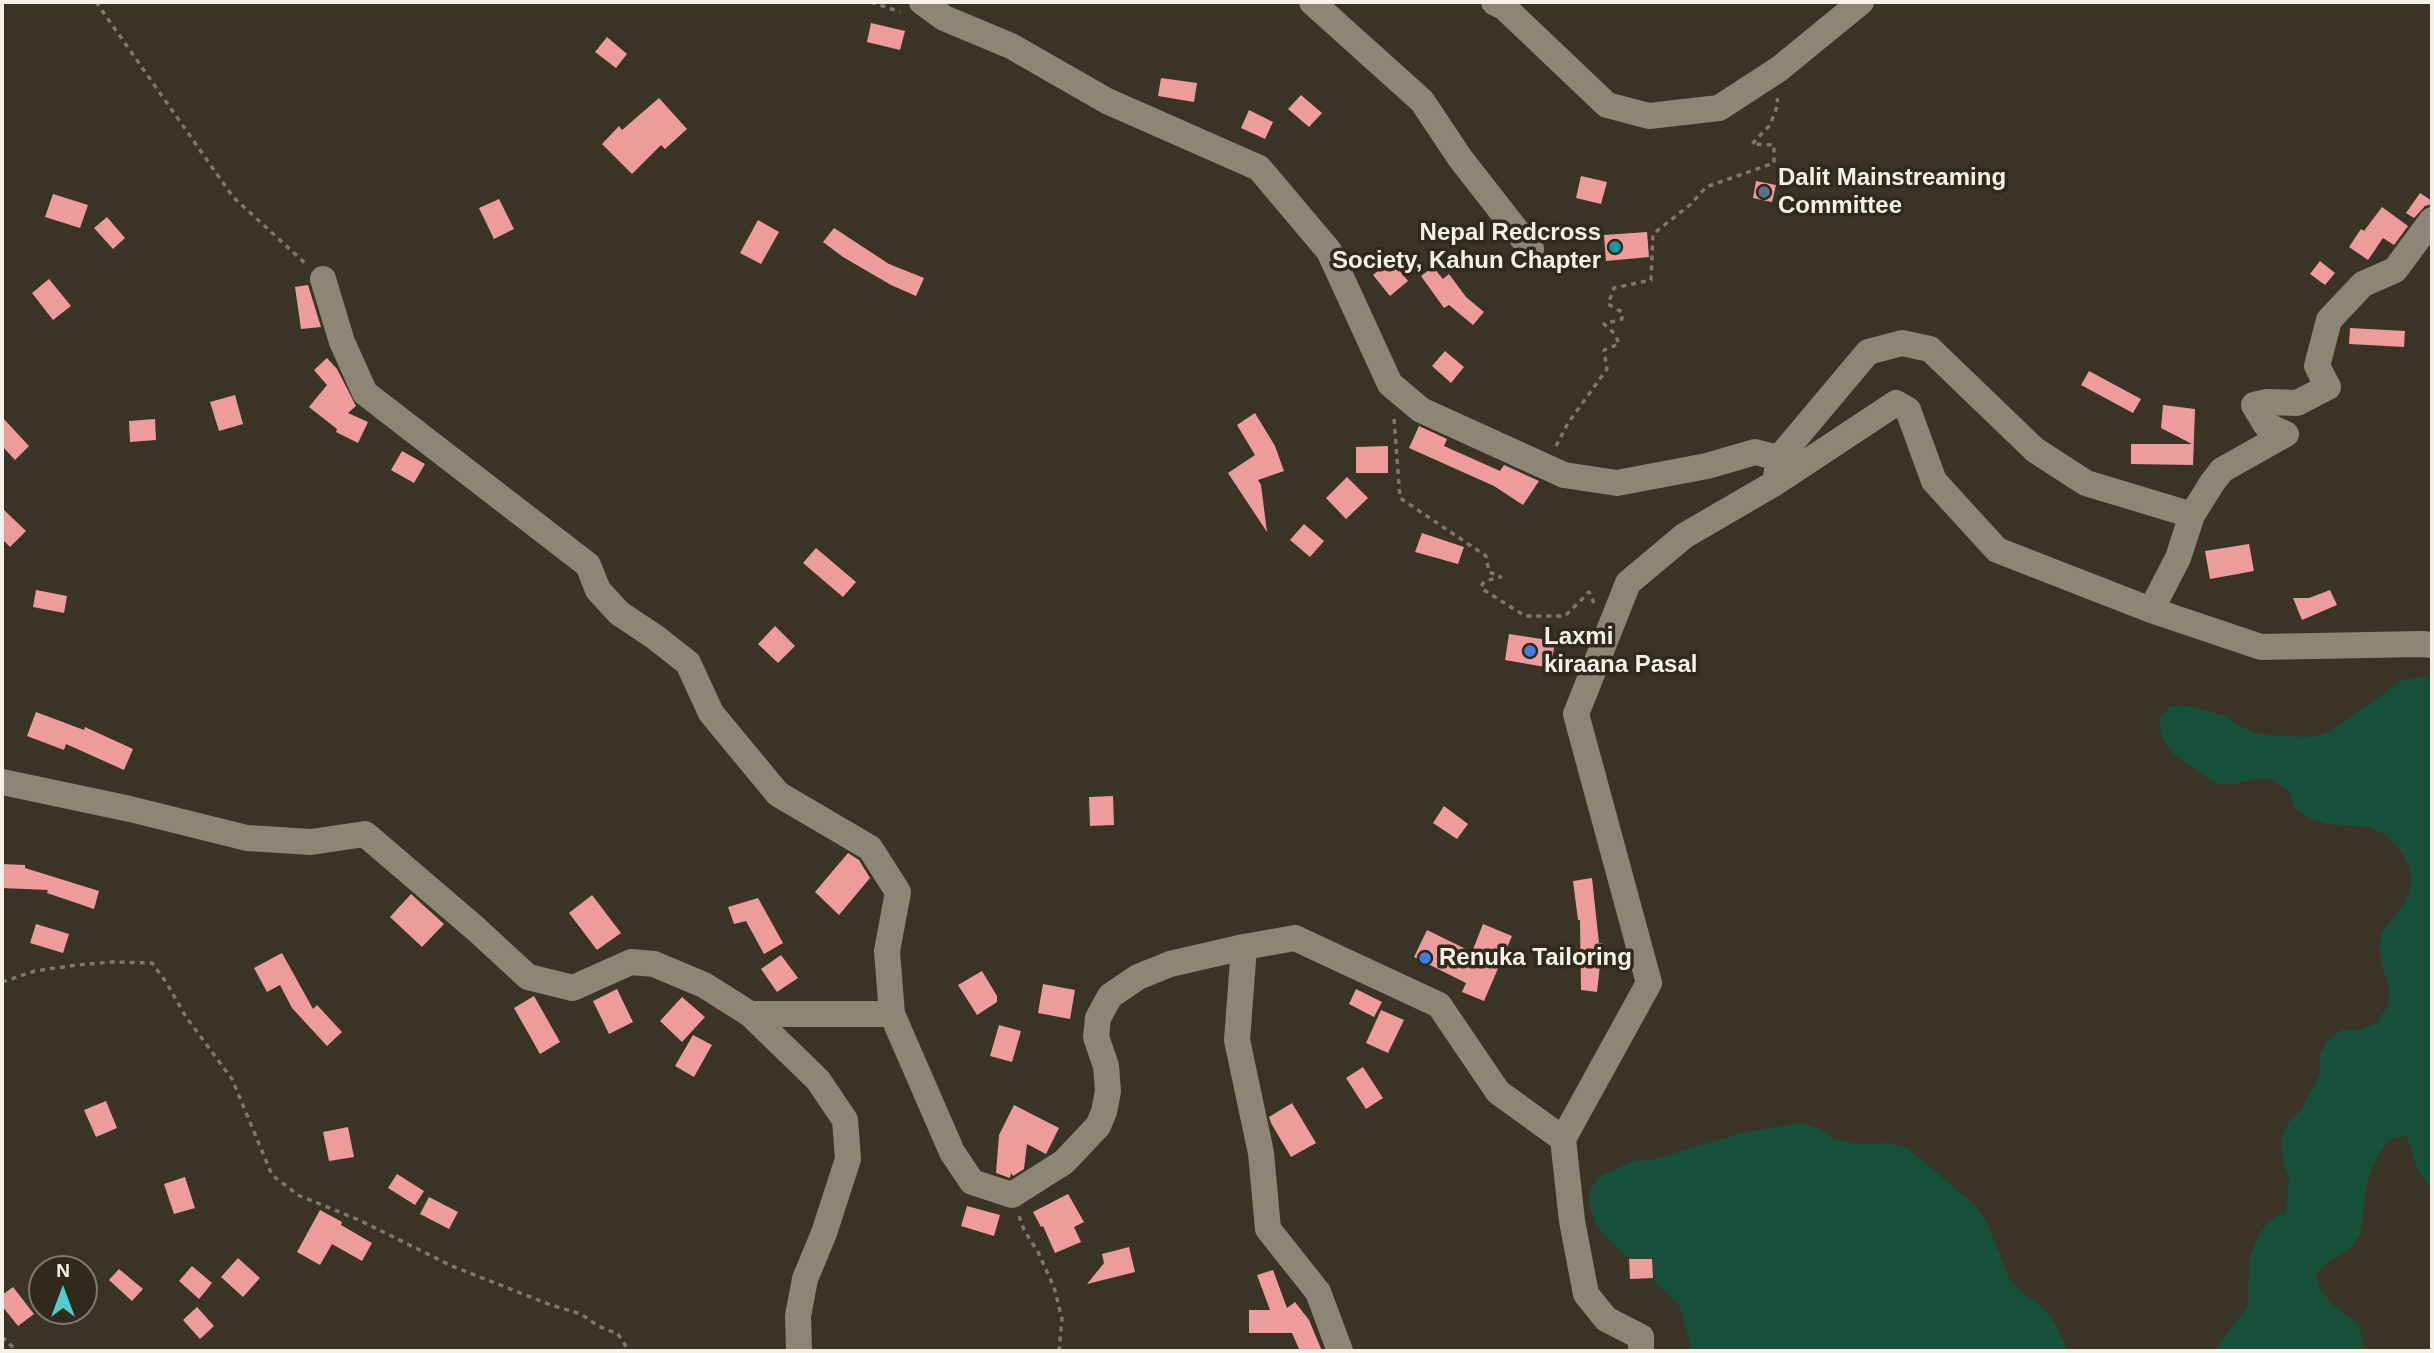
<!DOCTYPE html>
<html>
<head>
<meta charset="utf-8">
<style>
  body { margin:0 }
  #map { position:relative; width:2434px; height:1353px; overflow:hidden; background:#3a3427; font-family:Helvetica,sans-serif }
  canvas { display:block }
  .frame { position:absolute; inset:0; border:4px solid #f5f1e9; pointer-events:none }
  .north { position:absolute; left:28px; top:1255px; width:70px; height:70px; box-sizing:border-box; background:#302a1d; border:2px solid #7f7a6f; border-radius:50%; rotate:0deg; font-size:19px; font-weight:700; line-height:28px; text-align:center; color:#f5f1e9 }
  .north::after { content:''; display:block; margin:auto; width:24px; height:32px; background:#53cdcb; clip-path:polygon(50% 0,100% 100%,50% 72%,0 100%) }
</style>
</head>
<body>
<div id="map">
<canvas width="2434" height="1353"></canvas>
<div class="frame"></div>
<div class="north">N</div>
</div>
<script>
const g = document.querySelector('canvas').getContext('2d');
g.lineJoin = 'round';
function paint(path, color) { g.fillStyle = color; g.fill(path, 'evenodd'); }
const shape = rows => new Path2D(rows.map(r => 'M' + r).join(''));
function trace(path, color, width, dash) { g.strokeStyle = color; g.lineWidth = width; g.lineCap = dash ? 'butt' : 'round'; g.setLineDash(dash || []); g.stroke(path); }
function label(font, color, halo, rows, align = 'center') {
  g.font = font + ' Helvetica,sans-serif'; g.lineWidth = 7; g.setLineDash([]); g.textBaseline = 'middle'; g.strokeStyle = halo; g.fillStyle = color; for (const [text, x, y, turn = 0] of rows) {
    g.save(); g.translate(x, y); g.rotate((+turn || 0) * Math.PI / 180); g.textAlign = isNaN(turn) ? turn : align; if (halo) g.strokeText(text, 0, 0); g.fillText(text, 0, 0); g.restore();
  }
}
const green = shape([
  [2422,677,2432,677,2432,1187,2428,1185,2418,1170,2407,1136,2390,1139,2378,1155,2368,1178,2360,1234,2351,1248,2334,1258,2316,1273,2321,1290,2332,1304,2359,1325,2364,1351,2214,1351,2247,1308,2250,1256,2258,1237,2268,1222,2286,1212,2289,1178,2283,1161,2281,1141,2288,1123,2300,1111,2320,1075,2320,1056,2327,1041,2341,1030,2361,1030,2377,1023,2389,1004,2389,985,2383,969,2379,949,2382,932,2405,903,2411,884,2409,867,2402,852,2384,834,2369,827,2327,824,2310,819,2294,807,2288,790,2270,779,2252,779,2235,784,2216,784,2170,751,2161,736,2159,718,2171,706,2188,706,2225,716,2240,726,2256,733,2276,736,2314,737,2331,731,2403,680],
  [1802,1123,1819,1129,1835,1139,1856,1144,1890,1143,1907,1148,1974,1204,1987,1223,2010,1280,2023,1294,2038,1303,2052,1318,2068,1351,1692,1351,1679,1304,1606,1237,1596,1224,1590,1207,1590,1190,1600,1176,1633,1161,1652,1160,1742,1133]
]);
const building = shape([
  [871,23,905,31,900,50,867,42],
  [607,37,627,54,616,68,595,52],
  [1161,78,1197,83,1194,102,1158,96],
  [1301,95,1322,113,1309,127,1288,109],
  [659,98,687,129,665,149,661,145,632,174,602,144,619,126,622,130],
  [1249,110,1273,122,1265,139,1241,128],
  [1581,176,1607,182,1601,204,1576,198],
  [1756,181,1776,185,1772,202,1753,198],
  [2420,193,2432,201,2432,204,2425,206,2414,218,2406,213],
  [53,194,88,205,80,228,45,217],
  [499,199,514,229,494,239,479,208],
  [2382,207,2408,226,2394,245,2383,238,2368,260,2349,247,2361,229,2364,231],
  [107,217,125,238,113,249,94,228],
  [758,220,779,232,761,264,740,253],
  [834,228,889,264,924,278,916,296,891,285,843,257,823,242],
  [1647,232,1649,257,1606,261,1604,235],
  [1391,260,1408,281,1390,296,1373,275],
  [2320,261,2335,273,2325,285,2310,274],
  [1433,267,1443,279,1449,274,1466,297,1484,312,1473,325,1449,305,1444,308,1421,276],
  [49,279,71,306,53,320,32,293],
  [308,285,321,327,301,329,295,287],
  [2350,328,2405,331,2404,347,2349,344],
  [1445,351,1464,367,1451,383,1432,366],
  [327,358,337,369,356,406,348,413,368,422,358,443,336,432,337,429,309,407,327,385,314,370],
  [2089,371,2141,399,2133,413,2081,385],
  [235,395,243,424,219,431,210,402],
  [2163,405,2195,409,2193,465,2131,464,2131,444,2192,444,2161,428],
  [1255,413,1275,446,1284,471,1258,480,1261,485,1267,532,1228,473,1255,455,1237,425],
  [2,417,29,446,15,460,2,446],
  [155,419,156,440,130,442,129,421],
  [1419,426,1447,439,1444,446,1500,471,1504,465,1539,481,1523,505,1494,486,1409,448],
  [1388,446,1388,473,1356,473,1356,447],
  [402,451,425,464,414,483,391,470],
  [1347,477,1368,498,1346,519,1326,498],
  [2,508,26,531,10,547,2,539],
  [1304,524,1324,541,1310,557,1290,540],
  [1422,533,1464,547,1458,564,1415,552],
  [2249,544,2254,571,2210,579,2205,551],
  [816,548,856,582,843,597,803,563],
  [36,590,67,596,64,613,33,607],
  [2330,590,2337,605,2302,620,2293,598,2309,598],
  [775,626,795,646,778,663,758,644],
  [1509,634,1555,641,1551,668,1505,660],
  [36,712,84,730,85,727,133,749,124,770,66,744,64,750,27,736],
  [1113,796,1114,825,1090,826,1089,797],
  [1444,806,1468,824,1457,839,1433,823],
  [848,853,859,860,870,878,839,915,815,892],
  [2,864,25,865,25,868,99,891,94,909,47,893,48,890,2,888],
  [1592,878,1599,943,1602,943,1602,965,1600,965,1597,992,1581,990,1580,920,1578,920,1573,881],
  [411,894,444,924,422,947,390,917],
  [592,895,621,933,597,950,569,913],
  [758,898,783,943,764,954,746,921,734,924,728,907],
  [36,924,69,934,63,953,30,943],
  [1483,924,1512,936,1484,1001,1462,992,1466,983,1414,957,1427,930,1472,952],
  [282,953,313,1009,317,1005,342,1032,327,1046,292,1008,280,985,267,992,254,968],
  [781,955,798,978,777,992,761,969],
  [982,971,997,996,997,1002,977,1015,958,985],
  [1043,984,1075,990,1070,1019,1038,1013],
  [617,989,633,1022,609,1034,593,1001],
  [1356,989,1382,1002,1374,1017,1349,1004],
  [534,996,560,1042,540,1054,514,1008],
  [682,997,705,1017,682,1042,660,1021],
  [1381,1010,1404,1020,1388,1053,1366,1043],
  [999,1025,1021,1031,1012,1062,990,1056],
  [693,1035,712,1045,694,1077,675,1066],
  [1363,1067,1383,1098,1366,1109,1346,1078],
  [106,1101,117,1128,96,1137,84,1110],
  [1292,1103,1316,1143,1291,1157,1271,1123,1269,1117],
  [1014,1105,1059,1128,1046,1154,1027,1144,1024,1169,1013,1176,1011,1173,1010,1178,996,1173,999,1135],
  [348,1127,354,1157,329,1161,323,1132],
  [397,1174,424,1191,415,1205,388,1188],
  [185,1177,195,1208,174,1214,164,1184],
  [1068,1194,1084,1222,1074,1227,1081,1242,1055,1253,1043,1226,1041,1227,1033,1212],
  [429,1197,458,1212,449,1229,420,1214],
  [967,1206,1000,1215,994,1236,961,1226],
  [320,1210,342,1222,341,1225,372,1243,362,1261,332,1244,320,1265,297,1252],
  [1129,1247,1135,1272,1087,1284,1104,1263,1102,1254],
  [238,1258,260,1278,243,1297,221,1277],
  [1629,1259,1652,1259,1653,1278,1630,1279],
  [192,1266,212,1283,199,1299,179,1281],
  [119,1269,143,1289,132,1301,109,1280],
  [1273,1270,1287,1308,1295,1302,1309,1320,1322,1351,1300,1351,1292,1333,1249,1333,1249,1310,1270,1310,1257,1275],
  [13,1287,34,1314,18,1326,2,1306,2,1295],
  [197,1307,214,1326,200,1339,183,1320]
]);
const path = shape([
  [96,2,233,197,306,264],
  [871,2,900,12],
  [1394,419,1400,498,1486,556,1489,572,1501,577,1485,581,1481,586,1484,590,1525,616,1565,616,1589,592,1594,603],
  [1556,446,1568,423,1607,369,1604,350,1619,344,1615,334,1604,324,1622,319,1622,312,1608,304,1614,288,1651,280,1653,234,1691,204,1706,187,1774,163,1774,145,1752,144,1770,125,1778,104,1777,98],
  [2,982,35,971,77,965,112,962,152,963,166,982,186,1017,232,1079,272,1175,298,1195,359,1220,452,1266,551,1305,581,1314,598,1326,618,1334,629,1351],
  [1019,1216,1024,1230,1038,1252,1054,1287,1062,1319,1059,1351],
  [2,1337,17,1351]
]);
const minor = shape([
  [922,2,944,18,1011,46,1107,101,1259,168,1329,251,1390,384,1421,410,1564,475,1617,483,1707,466,1755,452,1779,458],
  [1312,2,1422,101,1460,158,1531,249],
  [1494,2,1504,7,1607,105,1649,116,1719,108,1779,69,1861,2],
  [323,279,342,342,365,393,588,565,598,590,619,613,655,637,688,663,711,713,778,794,870,848,898,892,887,951,892,1014],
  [1775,483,1896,403,1908,410,1934,481,1997,550,2151,610,2261,647,2422,644,2432,645],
  [2151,610,2178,558,2192,515,2212,483,2222,470,2286,434,2266,425,2254,405,2267,402,2297,403,2328,387,2317,366,2329,320,2363,284,2395,270,2432,220],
  [2,782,130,809,247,838,311,842,365,834,476,929,528,977,573,988,631,962,654,964,704,985,750,1014,892,1014,952,1152,972,1182,1012,1195,1064,1162,1098,1126,1104,1112,1108,1091,1106,1066,1096,1037,1098,1018,1110,996,1138,977,1170,964,1244,947,1295,938,1439,1005,1498,1092,1563,1139,1649,983,1576,714,1628,583,1684,536,1775,483,1779,458,1868,352,1902,343,1930,349,2035,450,2086,483,2192,515],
  [1244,947,1237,1040,1261,1153,1268,1229,1318,1292,1340,1351],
  [750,1014,818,1080,845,1120,848,1159,824,1233,805,1279,798,1316,799,1351],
  [1563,1139,1572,1221,1586,1294,1606,1319,1641,1337,1641,1351]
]);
const markers = [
  [1764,192,7,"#5c6f8a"],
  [1615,247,7,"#0f9aa8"],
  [1530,651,7,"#3f7fe0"],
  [1425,958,7,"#3f7fe0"]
];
const poiNames = [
  ["Dalit Mainstreaming",1778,178],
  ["Committee",1778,206],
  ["Nepal Redcross",1601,233,"right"],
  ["Society, Kahun Chapter",1601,261,"right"],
  ["Laxmi",1544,637],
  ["kiraana Pasal",1544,665],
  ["Renuka Tailoring",1439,958]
];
paint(green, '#16503a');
paint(building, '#ee9c9b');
trace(path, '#7d786c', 3.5, [5, 5]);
trace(minor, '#8d8677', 26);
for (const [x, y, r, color] of markers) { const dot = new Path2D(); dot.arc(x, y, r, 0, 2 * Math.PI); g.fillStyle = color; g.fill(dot); trace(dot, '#302a1d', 2.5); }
label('bold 24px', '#f5f1e9', '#302a1d', poiNames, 'left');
</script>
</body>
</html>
